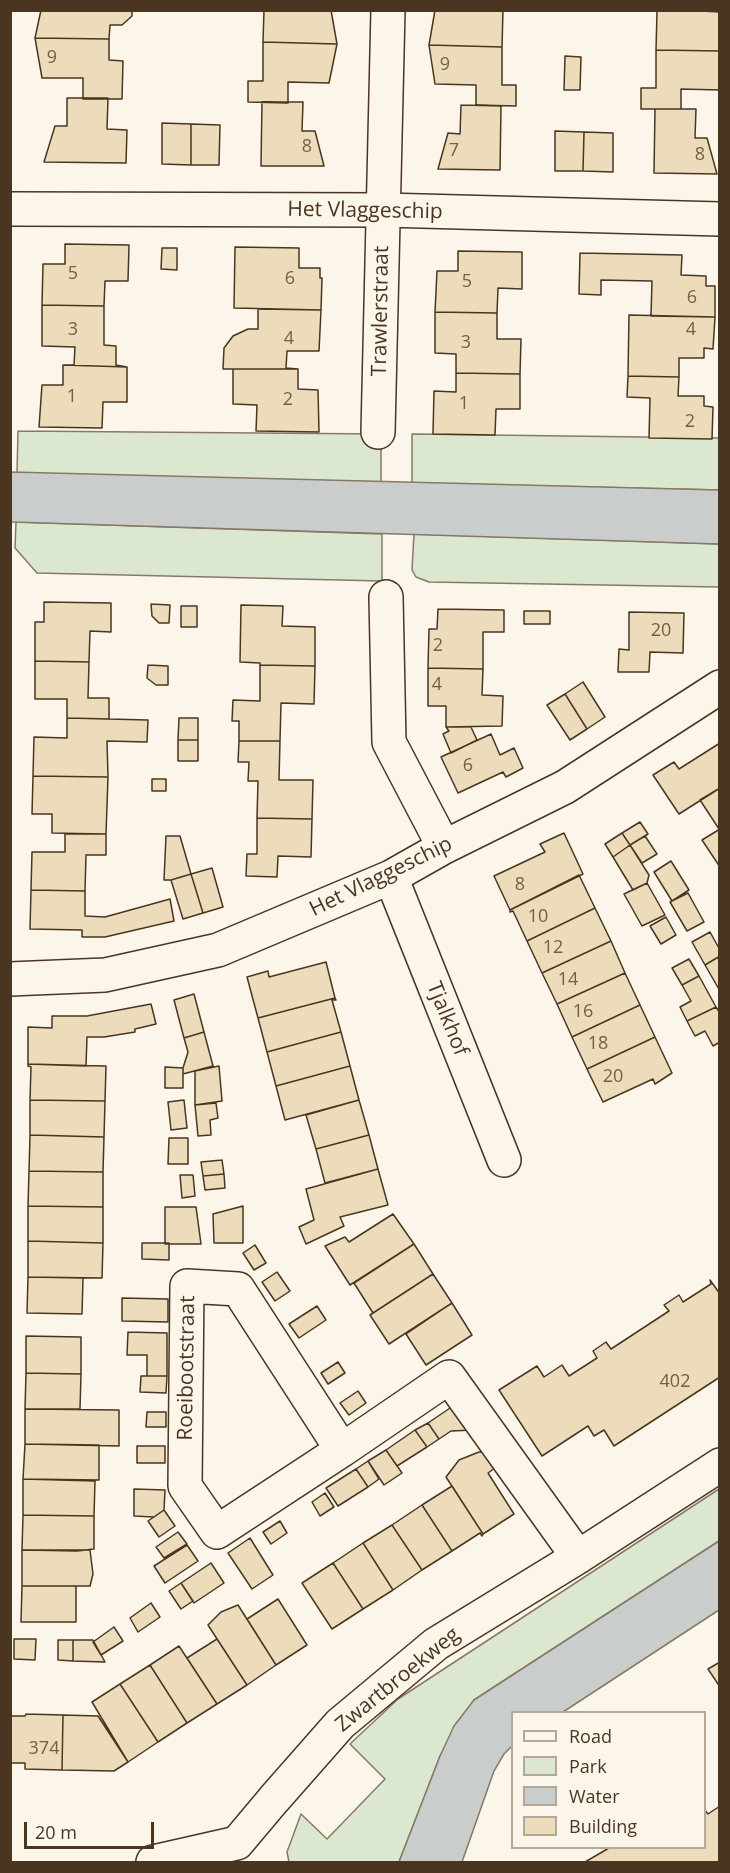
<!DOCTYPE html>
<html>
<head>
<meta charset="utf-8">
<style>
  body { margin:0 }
  #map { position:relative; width:730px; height:1873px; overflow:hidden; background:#fbf6e9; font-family:"Open Sans",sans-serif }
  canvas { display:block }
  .frame { position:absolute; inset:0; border:12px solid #4a3520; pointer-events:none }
  .legend { position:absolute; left:511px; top:1711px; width:195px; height:138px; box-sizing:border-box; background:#fbf6e9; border:2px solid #b4a999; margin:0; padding:8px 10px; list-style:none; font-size:18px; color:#4a3520 }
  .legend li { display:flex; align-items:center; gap:12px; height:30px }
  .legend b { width:30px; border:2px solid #b4a999 }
  .scale { position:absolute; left:24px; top:1822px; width:130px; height:27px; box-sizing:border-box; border:3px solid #4a3520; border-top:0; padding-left:8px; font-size:18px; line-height:21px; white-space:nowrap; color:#4a3520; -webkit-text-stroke:4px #fbf6e9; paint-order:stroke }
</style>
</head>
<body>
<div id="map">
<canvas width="730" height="1873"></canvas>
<div class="frame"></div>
<ul class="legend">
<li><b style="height:8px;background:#fbf6e9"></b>Road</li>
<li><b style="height:16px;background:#dce7d0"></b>Park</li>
<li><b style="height:16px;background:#c9cecd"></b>Water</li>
<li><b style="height:16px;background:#ecdcbc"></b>Building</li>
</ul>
<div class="scale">20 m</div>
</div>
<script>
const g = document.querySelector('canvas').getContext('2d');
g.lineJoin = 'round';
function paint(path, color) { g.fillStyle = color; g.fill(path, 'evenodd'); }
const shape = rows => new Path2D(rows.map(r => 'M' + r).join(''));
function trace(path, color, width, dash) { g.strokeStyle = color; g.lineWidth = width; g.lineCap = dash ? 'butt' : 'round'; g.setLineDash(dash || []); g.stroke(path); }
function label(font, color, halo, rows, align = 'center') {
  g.font = font + ' "Open Sans",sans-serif'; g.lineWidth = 4.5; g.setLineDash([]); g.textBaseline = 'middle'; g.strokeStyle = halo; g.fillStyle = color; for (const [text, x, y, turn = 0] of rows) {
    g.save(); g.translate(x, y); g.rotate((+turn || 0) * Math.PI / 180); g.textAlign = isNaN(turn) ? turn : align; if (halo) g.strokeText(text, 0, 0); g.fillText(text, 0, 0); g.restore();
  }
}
const green = shape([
  [18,431,381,434,381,482,17,473,18,431],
  [412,434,719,438,719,490,412,483,412,434],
  [16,522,382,534,382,581,37,573,15,548,16,522],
  [414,534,719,544,719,587,429,582,416,577,412,570,414,534],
  [719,1489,719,1541,474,1700,440,1756,399,1862,289,1862,287,1852,301,1814,327,1839,385,1779,350,1744,398,1699,719,1489]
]);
const water = shape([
  [11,472,719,490,719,544,11,522,11,472],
  [719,1541,719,1610,563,1712,512,1712,512,1746,504,1754,494,1771,462,1862,399,1862,440,1756,454,1726,474,1700,719,1541]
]);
const building = shape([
  [41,10,132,10,132,16,122,25,110,25,109,39,35,38,41,10],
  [264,10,331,10,337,44,263,42,264,10],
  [435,10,503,10,502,47,429,45,435,10],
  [683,10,720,12,720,51,656,50,657,11,643,10,683,10],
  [35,38,109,39,109,60,123,61,122,99,83,99,83,78,42,78,35,38],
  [263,42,337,44,329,83,288,82,288,103,248,102,248,81,263,81,263,42],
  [429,45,502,47,502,85,516,85,516,106,476,105,476,85,435,84,429,45],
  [656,50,720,51,720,90,681,89,681,109,641,109,641,88,656,88,656,50],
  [565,56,581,57,580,90,564,90,565,56],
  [67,98,108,98,107,129,127,130,126,163,44,162,55,126,67,126,67,98],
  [262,102,303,102,302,131,315,131,324,166,261,166,262,102],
  [461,105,501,106,500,170,438,169,448,133,460,134,461,105],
  [655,109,696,109,695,138,707,138,717,174,654,173,655,109],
  [162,123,191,124,191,165,162,164,162,123],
  [191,124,220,125,219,165,191,165,191,124],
  [555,131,584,132,583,171,555,171,555,131],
  [584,132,613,133,613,172,583,171,584,132],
  [65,244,129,245,128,281,105,281,104,306,42,305,43,264,65,264,65,244],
  [235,247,299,248,299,268,320,268,320,278,322,278,321,310,234,308,235,247],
  [162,248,177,248,177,270,161,269,162,248],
  [458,251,522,252,522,289,498,288,497,313,435,312,437,271,458,271,458,251],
  [580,253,682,255,681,275,706,276,706,286,715,286,715,317,651,316,652,281,601,280,601,295,579,294,580,253],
  [42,305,104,306,104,345,116,346,116,365,127,367,63,365,74,365,75,347,42,346,42,305],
  [258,309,321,310,319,351,287,351,286,368,298,369,223,369,224,348,233,336,248,329,258,329,258,309],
  [435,312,497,313,497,339,521,339,520,374,456,373,456,354,435,353,435,312],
  [629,315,715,317,713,349,704,348,704,358,679,358,679,377,628,376,629,315],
  [63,365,127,367,127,402,103,402,102,428,39,427,42,385,63,385,63,365],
  [223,369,298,369,298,389,318,390,319,432,256,431,257,405,233,404,233,369,223,369],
  [456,373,520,374,520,409,496,409,495,435,433,434,434,391,456,392,456,373],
  [628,376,679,377,678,396,704,396,704,406,713,407,712,439,649,438,650,398,627,397,628,376],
  [44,602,111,603,111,632,90,631,89,662,35,661,35,622,44,622,44,602],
  [151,604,170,605,169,623,159,623,152,616,151,604],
  [241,605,283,606,282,626,315,627,315,666,260,665,260,663,240,662,241,605],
  [181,606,197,606,197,627,181,627,181,606],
  [438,609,504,610,504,632,483,632,483,669,428,668,429,629,437,629,438,609],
  [524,611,550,611,550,624,524,624,524,611],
  [629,612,684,613,683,653,650,652,649,672,618,672,619,649,629,650,629,612],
  [35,661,89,662,88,698,109,698,109,719,67,718,67,699,35,699,35,661],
  [148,665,168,666,168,685,156,685,147,678,148,665],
  [260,665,315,666,314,704,281,703,280,741,239,741,239,721,232,721,233,700,260,701,260,665],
  [428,668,483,669,482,695,503,696,502,726,446,727,446,706,428,706,428,668],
  [583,682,605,717,587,729,565,694,583,682],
  [565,694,587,729,570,740,547,705,565,694],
  [67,718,148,720,147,742,107,741,108,777,33,776,34,737,67,738,67,718],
  [179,718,198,718,198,740,178,740,179,718],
  [446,727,471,727,477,740,451,753,443,734,449,731,446,727],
  [491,734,500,755,514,748,523,768,506,777,503,772,458,793,441,757,491,734],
  [178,740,198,740,198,761,178,761,178,740],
  [239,741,280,741,279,780,313,780,312,819,257,818,258,781,248,781,249,762,238,762,239,741],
  [720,743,720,788,679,814,653,775,674,762,679,769,720,743],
  [33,776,108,777,106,834,52,833,52,814,32,814,33,776],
  [152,779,166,779,166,791,152,791,152,779],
  [720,788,720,829,719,829,700,800,720,788],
  [257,818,312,819,311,857,278,856,277,877,246,876,247,854,257,854,257,818],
  [640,822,648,834,630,845,622,833,640,822],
  [720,829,720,867,702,840,720,829],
  [564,833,583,874,510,910,494,876,545,852,540,844,564,833],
  [622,833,630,845,613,857,605,844,622,833],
  [65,834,106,834,106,855,86,855,85,891,31,890,32,852,65,852,65,834],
  [166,836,180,836,191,874,171,880,164,880,166,836],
  [645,836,657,854,642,863,630,845,645,836],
  [630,845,649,875,647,883,633,890,613,857,630,845],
  [671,861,689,890,672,901,654,872,671,861],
  [212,868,223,907,203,913,191,874,212,868],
  [191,874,203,913,183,919,171,880,191,874],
  [579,875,595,908,527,941,513,911,510,912,510,910,579,875],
  [647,883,665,915,642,926,624,894,647,883],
  [31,890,85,891,85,916,105,917,170,899,174,921,105,937,82,937,82,930,30,929,31,890],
  [688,893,704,922,687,931,670,902,688,893],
  [595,908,611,941,542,973,527,941,595,908],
  [666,917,676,935,661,944,650,926,666,917],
  [710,932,720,950,720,956,705,965,692,942,710,932],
  [611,941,625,973,557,1004,542,973,611,941],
  [720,956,718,958,720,961,720,991,705,965,720,956],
  [689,959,699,976,682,985,672,968,689,959],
  [326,962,335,998,258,1018,247,977,268,971,269,977,326,962],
  [625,973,640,1005,572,1037,557,1004,625,973],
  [699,976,716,1007,687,1021,680,1007,691,1001,682,985,699,976],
  [194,994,204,1032,184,1038,174,1000,194,994],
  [335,998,336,1000,332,1000,341,1032,267,1052,258,1018,335,998],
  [151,1004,156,1024,135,1029,135,1032,104,1037,87,1037,86,1066,28,1064,28,1027,52,1028,52,1016,87,1016,151,1004],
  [640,1005,655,1037,587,1069,572,1037,640,1005],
  [716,1007,720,1013,720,1042,713,1046,705,1031,695,1036,687,1021,716,1007],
  [204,1032,213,1066,183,1074,183,1068,188,1052,184,1038,204,1032],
  [341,1032,350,1066,276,1086,267,1052,341,1032],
  [655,1037,672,1073,655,1084,653,1079,603,1102,587,1069,655,1037],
  [28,1064,106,1066,105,1101,30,1100,31,1067,28,1066,28,1064],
  [219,1066,222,1101,195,1105,195,1071,219,1066],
  [350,1066,359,1100,285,1120,276,1086,350,1066],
  [165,1067,183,1068,183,1088,165,1088,165,1067],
  [30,1100,105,1101,104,1137,30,1135,30,1100],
  [184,1100,187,1128,171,1130,168,1102,184,1100],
  [359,1100,369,1135,316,1149,306,1115,359,1100],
  [216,1103,218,1118,210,1120,211,1135,198,1136,195,1105,216,1103],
  [30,1135,104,1137,103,1172,29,1171,30,1135],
  [369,1135,378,1169,325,1183,316,1149,369,1135],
  [169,1138,188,1138,188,1164,168,1164,169,1138],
  [222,1160,224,1174,203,1176,201,1162,222,1160],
  [378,1169,388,1205,340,1217,344,1226,306,1244,299,1227,314,1220,306,1189,378,1169],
  [29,1171,103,1172,103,1207,28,1206,29,1171],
  [224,1174,225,1188,205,1190,203,1176,224,1174],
  [180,1175,193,1175,195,1196,182,1198,180,1175],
  [28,1206,103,1207,103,1243,28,1241,28,1206],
  [243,1206,243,1243,214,1243,213,1214,243,1206],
  [165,1207,196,1207,201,1244,165,1244,165,1207],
  [393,1214,414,1244,350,1285,325,1246,345,1237,349,1242,393,1214],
  [28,1241,103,1243,102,1278,28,1277,28,1241],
  [142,1243,169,1243,169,1260,142,1259,142,1243],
  [414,1244,433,1274,373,1313,354,1283,414,1244],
  [255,1245,266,1263,254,1270,243,1253,255,1245],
  [277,1272,290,1291,275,1301,262,1282,277,1272],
  [433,1274,452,1303,389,1344,370,1315,433,1274],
  [28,1277,83,1278,82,1314,27,1313,28,1277],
  [710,1280,720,1294,720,1377,614,1446,604,1430,594,1436,588,1426,542,1456,499,1390,537,1366,544,1377,562,1365,569,1376,597,1358,593,1351,606,1342,611,1349,669,1311,664,1305,679,1295,683,1302,711,1284,710,1280],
  [122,1298,168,1299,168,1322,122,1321,122,1298],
  [452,1303,472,1335,426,1365,406,1334,452,1303],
  [317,1306,326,1320,299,1338,289,1324,317,1306],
  [128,1332,167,1333,167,1376,147,1376,147,1355,127,1355,128,1332],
  [26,1336,81,1337,81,1374,26,1373,26,1336],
  [338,1362,345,1373,328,1384,321,1373,338,1362],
  [26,1373,81,1374,80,1409,25,1409,26,1373],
  [141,1376,167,1376,166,1393,140,1392,141,1376],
  [358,1391,366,1403,349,1415,340,1403,358,1391],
  [456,1404,473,1430,451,1431,439,1439,428,1423,456,1404],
  [25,1409,119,1410,119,1446,25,1444,25,1409],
  [147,1412,166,1412,166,1427,146,1427,147,1412],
  [428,1423,439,1439,427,1447,415,1430,428,1423],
  [415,1430,427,1447,397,1466,386,1450,415,1430],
  [25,1444,99,1445,99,1480,23,1479,25,1444],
  [137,1446,165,1446,165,1463,137,1463,137,1446],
  [386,1450,402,1473,384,1485,368,1461,386,1450],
  [479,1452,486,1452,496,1467,488,1473,514,1514,483,1534,446,1477,459,1460,479,1452],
  [368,1461,379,1479,368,1487,356,1469,368,1461],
  [356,1469,368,1487,338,1506,326,1488,356,1469],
  [23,1479,95,1481,94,1516,23,1515,23,1479],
  [452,1486,483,1534,482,1536,480,1533,452,1551,422,1505,452,1486],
  [134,1489,165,1490,164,1510,154,1517,134,1516,134,1489],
  [325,1493,334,1507,320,1516,312,1502,325,1493],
  [422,1505,452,1551,422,1570,392,1525,422,1505],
  [164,1510,175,1526,159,1537,148,1521,164,1510],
  [23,1515,94,1516,94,1549,77,1551,22,1550,23,1515],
  [280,1521,287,1533,271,1544,263,1532,280,1521],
  [392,1525,422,1570,393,1590,363,1543,392,1525],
  [178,1532,187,1544,164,1558,156,1547,178,1532],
  [250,1538,273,1575,252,1589,228,1553,250,1538],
  [363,1543,393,1590,363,1609,333,1563,363,1543],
  [187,1545,198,1561,165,1583,154,1566,187,1545],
  [22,1550,90,1550,93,1574,90,1586,22,1586,22,1550],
  [211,1563,224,1583,194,1603,181,1583,211,1563],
  [333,1563,363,1609,332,1629,302,1583,333,1563],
  [181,1583,193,1601,181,1609,169,1591,181,1583],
  [22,1586,76,1586,76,1622,21,1622,22,1586],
  [278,1599,307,1645,276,1665,247,1619,278,1599],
  [151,1603,160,1617,138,1632,130,1618,151,1603],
  [238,1605,276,1665,247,1685,208,1625,221,1612,238,1605],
  [114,1627,123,1641,101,1655,93,1642,114,1627],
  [14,1639,36,1639,35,1660,14,1659,14,1639],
  [217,1639,247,1685,217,1704,187,1658,217,1639],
  [58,1640,73,1640,73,1661,58,1660,58,1640],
  [73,1640,93,1640,105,1662,73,1661,73,1640],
  [179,1646,217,1704,187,1723,150,1665,179,1646],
  [720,1662,720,1687,708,1669,720,1662],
  [150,1665,187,1723,158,1742,120,1684,150,1665],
  [120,1684,158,1742,128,1762,92,1702,120,1684],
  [26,1714,63,1715,62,1770,25,1769,25,1763,10,1763,10,1716,25,1716,26,1714],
  [63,1715,98,1716,128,1762,114,1771,62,1770,63,1715],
  [720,1806,720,1862,585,1862,609,1848,704,1848,704,1809,708,1814,720,1806]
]);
const minor = shape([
  [10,209,384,210,720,219],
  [378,432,388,10],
  [386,597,389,742,444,847],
  [391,877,504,1160],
  [10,979,105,975,218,950,391,877,444,847,565,787,720,687],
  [342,1450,217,1532,185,1486,187,1286,238,1289,342,1450,449,1377,578,1557],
  [153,1862,237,1843,274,1799,340,1724,436,1644,578,1557,720,1465]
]);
const numberNames = [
  ["9",52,58],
  ["9",445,65],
  ["8",307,147],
  ["7",454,151],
  ["8",700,155],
  ["5",73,274],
  ["6",290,279],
  ["5",467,282],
  ["6",692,298],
  ["3",73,330],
  ["4",691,330],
  ["4",289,339],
  ["3",466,343],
  ["1",72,397],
  ["2",288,400],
  ["1",464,404],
  ["2",690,422],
  ["20",661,631],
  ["2",438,646],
  ["4",437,685],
  ["6",468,766],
  ["8",520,885],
  ["10",538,917],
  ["12",553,948],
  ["14",568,980],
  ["16",583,1012],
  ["18",598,1044],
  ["20",613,1077],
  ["402",675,1382],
  ["374",44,1749]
];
const streetNames = [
  ["Het Vlaggeschip",365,211,1],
  ["Trawlerstraat",381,311,-89],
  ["Het Vlaggeschip",381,877,-26],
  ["Tjalkhof",447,1019,68],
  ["Roeibootstraat",187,1368,-89],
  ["Zwartbroekweg",398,1680,-39]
];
paint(green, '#dce7d0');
trace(green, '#887966', 1.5);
paint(water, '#c9cecd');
trace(water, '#887966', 1.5);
paint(building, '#ecdcbc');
trace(building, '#4a3520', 1.5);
trace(minor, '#4a3520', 36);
trace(minor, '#fbf6e9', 33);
label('18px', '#725f47', null, numberNames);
label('21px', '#4a3520', '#fbf6e9', streetNames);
</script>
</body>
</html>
